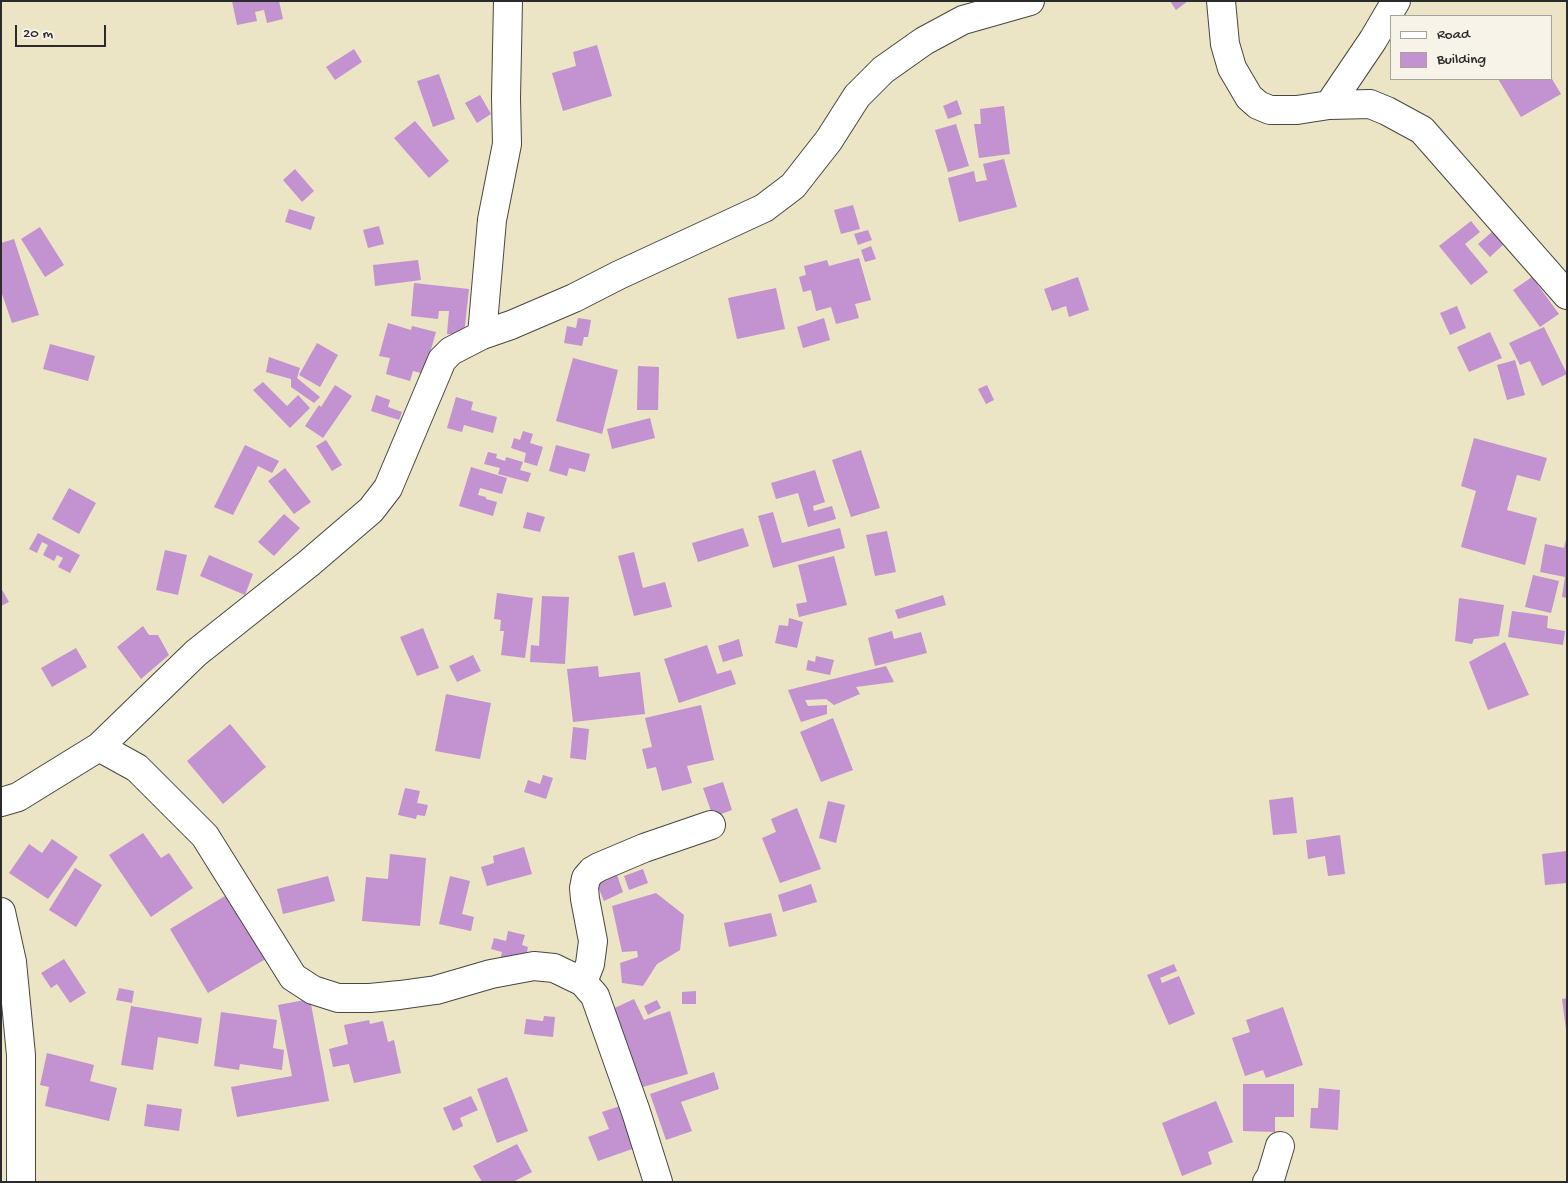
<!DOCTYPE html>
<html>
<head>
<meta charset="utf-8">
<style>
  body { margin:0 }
  #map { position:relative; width:1568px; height:1183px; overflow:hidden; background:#ebe4c5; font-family:"Gochi Hand",sans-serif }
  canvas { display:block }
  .frame { position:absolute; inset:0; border:2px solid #2b2b2b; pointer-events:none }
  .legend { position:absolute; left:1390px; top:15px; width:162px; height:65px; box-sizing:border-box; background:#f7f3e8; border:1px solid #a5a39c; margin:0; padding:6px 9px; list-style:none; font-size:15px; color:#2b2b2b }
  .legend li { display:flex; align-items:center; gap:10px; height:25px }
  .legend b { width:25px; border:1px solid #a5a39c }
  .scale { position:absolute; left:15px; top:25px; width:91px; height:22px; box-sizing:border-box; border:2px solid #2b2b2b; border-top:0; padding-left:6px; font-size:15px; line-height:18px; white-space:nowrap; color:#2b2b2b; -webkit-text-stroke:4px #f7f3e8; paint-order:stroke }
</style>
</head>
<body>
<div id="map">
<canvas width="1568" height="1183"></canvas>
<div class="frame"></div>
<ul class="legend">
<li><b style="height:6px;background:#fff"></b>Road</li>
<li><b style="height:14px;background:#c392d0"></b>Building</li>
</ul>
<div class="scale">20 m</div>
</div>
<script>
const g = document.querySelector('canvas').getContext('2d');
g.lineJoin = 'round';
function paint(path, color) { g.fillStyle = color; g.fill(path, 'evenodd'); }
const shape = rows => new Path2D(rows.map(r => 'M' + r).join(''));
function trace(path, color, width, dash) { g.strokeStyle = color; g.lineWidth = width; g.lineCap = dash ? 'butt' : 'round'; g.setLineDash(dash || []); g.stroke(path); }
const building = shape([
  [232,1,279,1,283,19,267,23,264,10,255,12,257,21,237,25],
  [1170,1,1188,1,1176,10],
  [597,45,612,96,563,111,552,73,576,66,573,52],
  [354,49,362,62,335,80,326,67],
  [439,74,455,119,433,127,417,81],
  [1498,79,1552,79,1561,94,1521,117],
  [480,95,491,114,477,123,465,103],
  [957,100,962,114,948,119,943,106],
  [1004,106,1010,154,979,158,974,124,981,124,980,109],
  [415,121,449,161,429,178,394,138],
  [956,124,969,166,948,172,935,130],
  [1004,159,1017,207,959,222,948,178,974,171,976,182,987,180,983,164],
  [295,169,314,191,302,202,283,180],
  [853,205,860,229,841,234,834,210],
  [289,209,315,217,311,230,285,222],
  [1471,221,1480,232,1465,244,1488,272,1471,285,1439,246],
  [379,226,384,244,368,248,363,230],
  [40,227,64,265,45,277,21,239],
  [868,230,872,240,858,245,854,234],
  [1493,231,1504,244,1490,257,1478,244],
  [14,239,39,315,12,323,1,291,1,243],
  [871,246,876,259,865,262,861,250],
  [859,258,871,300,855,304,859,318,836,324,831,307,816,311,811,290,803,292,799,277,806,275,804,266,827,260,829,266],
  [418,260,421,280,375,286,373,265],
  [1078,277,1089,310,1069,317,1066,306,1052,311,1044,289],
  [1532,277,1559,314,1540,327,1513,290],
  [414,283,469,289,464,335,447,334,449,311,439,311,438,319,411,316],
  [776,288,785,329,737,339,728,298],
  [1457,306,1466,328,1450,335,1440,313],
  [578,318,591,320,588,337,584,337,582,346,564,343,567,326,576,328],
  [824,318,830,340,803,348,797,327],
  [388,323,411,330,412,326,436,332,424,374,413,371,410,381,386,374,390,358,379,356],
  [1544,327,1567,374,1542,386,1530,361,1520,365,1509,343],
  [1490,332,1502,358,1469,372,1457,347],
  [317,343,338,355,320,387,299,375],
  [50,344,95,356,88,381,43,369],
  [269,357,300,368,297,378,320,397,314,403,291,387,291,379,266,372],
  [573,358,618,370,602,434,556,421],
  [1515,360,1525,395,1507,400,1497,365],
  [638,366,659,367,658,410,637,410],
  [263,382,287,406,298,395,310,408,290,428,253,390],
  [335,385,352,396,323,438,305,426,319,405,321,407],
  [987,385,994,400,986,404,978,389],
  [376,395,390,400,388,407,402,412,399,420,371,411],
  [456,397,473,402,471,410,497,417,493,433,464,425,462,432,447,428],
  [650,418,655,438,612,449,607,429],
  [523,431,533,434,530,443,543,447,537,466,524,462,526,453,511,448,514,438,520,440],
  [1474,438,1547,458,1540,481,1517,475,1507,510,1537,518,1525,565,1461,547,1476,491,1461,486],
  [326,440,342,465,332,471,316,446],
  [245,445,279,461,272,473,258,466,233,515,214,507],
  [556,445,590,454,585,472,569,468,567,476,549,471],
  [861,450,880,508,851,517,832,460],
  [488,452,497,454,496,458,505,461,506,457,523,462,520,470,531,473,528,482,498,474,500,468,484,464],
  [471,467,507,478,502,494,480,488,478,495,486,497,486,499,497,502,493,516,459,506],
  [285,468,311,502,294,514,268,481],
  [815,470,825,502,813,506,814,511,832,506,836,519,808,527,798,493,776,499,771,483],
  [69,488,96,503,79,534,52,519],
  [527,512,545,517,540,532,523,528],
  [773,512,782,543,840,528,845,548,773,568,758,516],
  [284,514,300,528,274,556,258,542],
  [743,528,749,546,698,562,692,543],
  [887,531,896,572,875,576,866,535],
  [38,533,80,555,70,573,58,567,63,558,57,555,54,561,43,555,48,545,42,542,37,553,29,549],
  [1566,540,1567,540,1567,598,1562,597,1565,577,1540,572,1545,544,1564,548],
  [165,550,187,555,178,595,156,590],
  [634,552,643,588,665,582,672,607,634,616,618,556],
  [209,555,253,574,245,595,200,576],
  [834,556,847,605,799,617,796,604,807,602,798,565],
  [1533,575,1559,581,1551,613,1525,607],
  [1,588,9,602,1,606],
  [497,593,533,598,525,658,501,655,504,631,500,631,501,620,494,619],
  [943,595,946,605,898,619,895,610],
  [542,596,569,597,565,664,530,662,531,645,539,646],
  [1459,598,1504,605,1499,636,1474,639,1472,644,1455,641],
  [1512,611,1548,616,1547,628,1565,631,1563,645,1508,637],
  [789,618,803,622,797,648,775,643,779,625,788,626],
  [143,626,149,635,158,635,169,655,141,679,117,647],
  [423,628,439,668,417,676,400,637],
  [892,631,894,639,921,632,927,653,875,666,868,638],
  [739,639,743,656,723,662,718,646],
  [1505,642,1529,695,1488,710,1469,662],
  [707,645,717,674,731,670,736,684,679,703,664,659],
  [76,648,87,667,52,687,41,668],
  [473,655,481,671,457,682,449,666],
  [816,656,834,660,830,675,806,670,808,660,815,662],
  [598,666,599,677,640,672,645,714,573,722,567,669],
  [886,666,894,682,856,687,860,694,834,705,826,699,805,700,808,706,827,705,827,714,801,722,788,690],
  [446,694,491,703,480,759,435,751],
  [701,705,714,760,687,766,692,783,662,791,656,767,647,769,642,749,652,747,645,718],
  [833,718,853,770,821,782,800,732],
  [230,724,266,767,223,804,187,761],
  [573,727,589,729,586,760,570,758],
  [543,775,553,778,546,799,524,792,528,780,540,784],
  [723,782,732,810,713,817,703,788],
  [405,788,420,791,417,803,428,805,425,816,417,815,416,819,398,815],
  [1293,797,1297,833,1273,835,1269,800],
  [828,801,845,805,836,843,819,838],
  [797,808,821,869,780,883,762,838,776,832,771,819],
  [143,833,161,858,169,853,193,888,151,917,109,855],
  [1340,835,1345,874,1328,876,1325,856,1308,859,1306,840],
  [52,839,78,857,48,899,9,873,29,844,42,853],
  [524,847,532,874,487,886,481,867,494,863,493,856],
  [1567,851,1567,883,1545,885,1542,854],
  [390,854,426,858,420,926,362,921,366,877,388,879],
  [75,868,102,885,76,927,49,910],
  [643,869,648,883,629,890,624,876],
  [617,875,623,892,604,901,597,884],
  [328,876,335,901,283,914,277,889],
  [450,876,470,881,462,914,474,917,471,931,439,924],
  [811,884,817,902,783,912,778,895],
  [230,893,269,957,208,993,170,929],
  [656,893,684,915,680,950,657,964,643,986,622,983,620,963,638,957,637,951,622,952,612,906],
  [771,913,777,936,729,947,724,923],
  [508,931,525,935,522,945,528,947,524,966,500,960,502,952,491,949,494,938,506,941],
  [64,959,86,993,70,1003,57,984,51,988,41,973],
  [1174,964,1177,971,1160,978,1162,983,1179,976,1195,1014,1169,1025,1147,975],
  [119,988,134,991,132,1003,116,1000],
  [696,991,696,1004,682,1004,682,992],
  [1567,998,1567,1029,1566,1029,1562,999],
  [310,999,329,1101,237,1117,231,1087,292,1076,278,1005],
  [634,999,644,1020,670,1011,688,1074,636,1089,608,1011],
  [657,1000,661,1008,648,1015,644,1006],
  [131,1006,202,1018,198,1044,158,1037,153,1070,121,1065],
  [1283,1007,1303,1065,1266,1078,1263,1070,1245,1076,1232,1038,1250,1032,1246,1020],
  [221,1012,277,1020,273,1048,284,1050,282,1070,240,1064,239,1070,214,1066],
  [544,1016,555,1017,553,1037,524,1034,526,1019,543,1021],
  [369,1020,370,1024,383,1021,388,1042,394,1040,401,1073,354,1083,349,1064,333,1067,329,1049,348,1044,344,1025],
  [47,1053,94,1065,90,1081,117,1088,109,1121,45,1106,49,1087,40,1085],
  [714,1072,719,1089,681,1102,692,1131,666,1140,650,1094],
  [507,1077,528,1131,497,1143,477,1089],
  [1243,1084,1294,1084,1294,1117,1275,1117,1275,1132,1243,1131],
  [1319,1088,1340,1090,1338,1130,1310,1128,1311,1108,1318,1108],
  [471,1096,478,1110,460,1118,463,1126,453,1131,443,1108],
  [1216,1101,1233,1142,1208,1152,1212,1164,1182,1176,1162,1123],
  [147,1104,182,1109,179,1131,144,1126],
  [620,1106,638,1147,598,1161,588,1137,609,1129,602,1112],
  [517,1144,532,1172,513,1182,482,1182,473,1166]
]);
const minor = shape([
  [1221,1,1225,44,1232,68,1249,97,1258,105,1270,110,1297,110,1329,105,1370,104,1387,111,1422,130,1567,295],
  [1329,105,1373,40,1396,1],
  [482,335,492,220,507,144,506,98,508,1],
  [99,747,137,768,205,836,293,977,313,990,338,998,370,998,400,995,436,990,491,974,534,966,554,968,583,982,595,996,636,1112,658,1182],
  [1,802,18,797,99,747,196,653,308,564,371,510,388,488,442,360,451,351,482,335,511,325,574,298,619,275,764,208,793,186,829,140,857,96,883,70,924,41,963,20,1030,1],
  [1,912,12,962,21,1055,21,1182],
  [583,982,590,964,593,941,585,899,584,888,586,878,592,871,599,867,644,848,711,825],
  [1267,1182,1271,1176,1280,1146]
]);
paint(building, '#c392d0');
trace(minor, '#484742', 30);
trace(minor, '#fff', 28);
</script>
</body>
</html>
